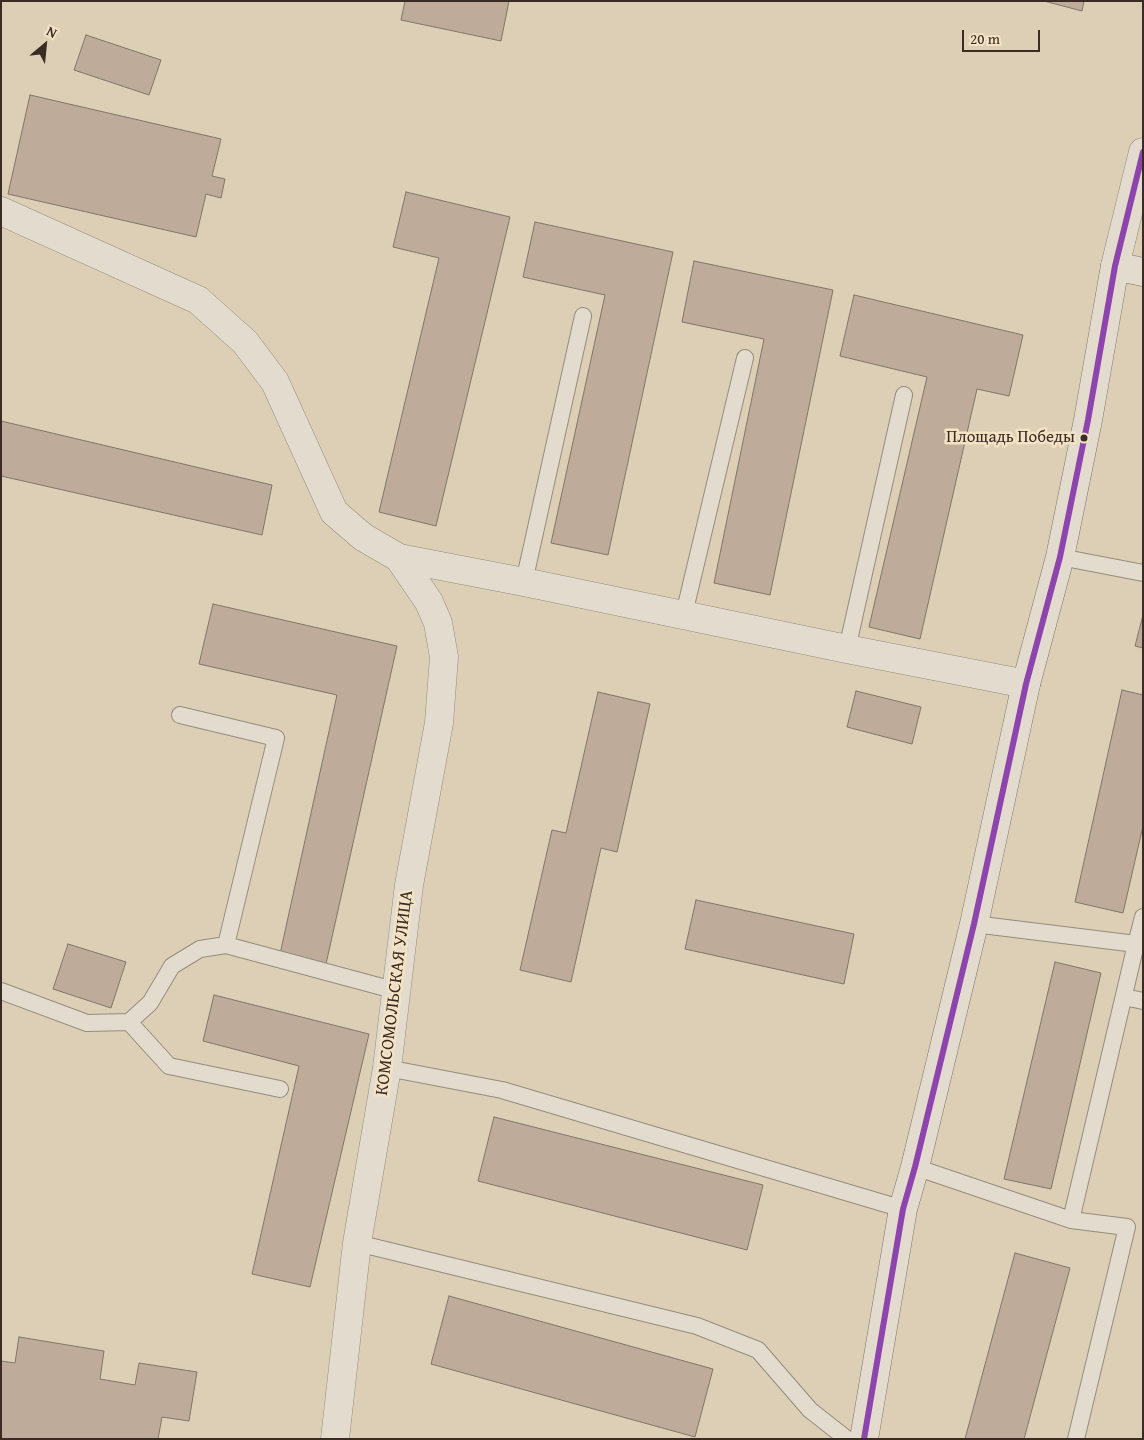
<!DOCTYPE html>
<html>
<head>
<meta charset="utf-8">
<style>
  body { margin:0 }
  #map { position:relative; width:1144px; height:1440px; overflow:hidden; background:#dccfb5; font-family:"Gentium Book Plus",serif }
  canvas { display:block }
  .frame { position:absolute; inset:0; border:2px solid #3a2b25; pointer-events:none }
  .north { position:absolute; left:20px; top:20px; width:50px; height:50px; -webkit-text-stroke:4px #f3e3c4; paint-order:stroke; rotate:28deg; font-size:14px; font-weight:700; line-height:20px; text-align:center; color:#3a2b25 }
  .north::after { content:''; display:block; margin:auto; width:18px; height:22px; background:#3a2b25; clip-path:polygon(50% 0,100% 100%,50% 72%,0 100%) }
  .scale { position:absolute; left:962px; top:30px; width:78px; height:22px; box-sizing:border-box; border:2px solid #3a2b25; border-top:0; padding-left:6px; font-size:15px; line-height:18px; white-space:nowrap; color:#3a2b25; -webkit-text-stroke:4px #f3e3c4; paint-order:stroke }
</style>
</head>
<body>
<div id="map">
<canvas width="1144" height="1440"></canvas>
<div class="frame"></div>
<div class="north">N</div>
<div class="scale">20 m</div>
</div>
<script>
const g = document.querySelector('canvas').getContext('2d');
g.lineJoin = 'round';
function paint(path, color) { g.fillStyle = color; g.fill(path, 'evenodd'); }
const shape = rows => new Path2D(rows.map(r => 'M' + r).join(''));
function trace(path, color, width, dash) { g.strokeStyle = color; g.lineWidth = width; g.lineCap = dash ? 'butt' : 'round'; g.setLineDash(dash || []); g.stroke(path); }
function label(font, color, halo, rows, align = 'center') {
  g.font = font + ' "Gentium Book Plus",serif'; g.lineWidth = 5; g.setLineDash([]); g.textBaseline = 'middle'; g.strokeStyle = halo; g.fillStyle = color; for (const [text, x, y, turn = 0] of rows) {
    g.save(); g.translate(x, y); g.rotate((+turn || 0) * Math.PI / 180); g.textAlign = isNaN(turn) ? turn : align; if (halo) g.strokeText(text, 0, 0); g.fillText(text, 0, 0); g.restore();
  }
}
const building = shape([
  [405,1,509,1,501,41,401,20,405,1],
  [1044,1,1084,1,1082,11,1044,1],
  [86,35,161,60,149,95,74,70,86,35],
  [30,95,221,139,212,176,225,179,221,198,206,194,196,237,8,194,30,95],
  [406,192,510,217,436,526,379,512,439,258,393,247,406,192],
  [535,222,673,252,608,555,551,543,605,295,523,277,535,222],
  [694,261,833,290,770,595,714,583,764,339,682,322,694,261],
  [854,295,1023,335,1009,396,977,389,920,639,869,627,927,377,840,356,854,295],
  [1,421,272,485,262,535,1,476,1,421],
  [213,604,397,646,326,964,280,954,337,695,199,664,213,604],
  [1143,615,1143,648,1135,646,1143,615],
  [1122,690,1143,695,1143,826,1123,913,1075,902,1122,690],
  [856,691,921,707,912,744,847,727,856,691],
  [598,692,650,704,617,852,601,848,571,982,520,970,552,830,566,833,598,692],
  [696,900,854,934,844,984,685,949,696,900],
  [68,944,126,962,111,1008,53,989,68,944],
  [1055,962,1101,973,1051,1189,1004,1179,1055,962],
  [214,995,369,1034,310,1287,252,1274,299,1066,203,1041,214,995],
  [494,1117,763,1185,747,1250,478,1181,494,1117],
  [1015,1253,1070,1268,1024,1439,965,1439,1015,1253],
  [449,1296,713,1369,695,1437,431,1364,449,1296],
  [19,1337,104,1351,100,1379,135,1385,139,1363,197,1372,189,1421,162,1417,158,1439,1,1439,1,1361,15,1363,19,1337]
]);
const service = shape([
  [1060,557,1143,573],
  [524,582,583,316],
  [684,614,745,358],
  [847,649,904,395],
  [180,715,276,738,226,945],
  [974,924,1136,944,1071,1220],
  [1136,944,1143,917],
  [1,991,87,1023,129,1022,150,1003,172,966,200,949,226,945,397,991],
  [1124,997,1143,1001],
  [129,1022,169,1066,280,1089],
  [387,1068,502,1090,903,1209],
  [915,1167,1071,1220,1127,1227,1076,1439],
  [357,1243,697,1326,758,1350,810,1410,847,1439]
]);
const minor = shape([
  [1,211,198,300,245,342,275,382,334,512,363,537,399,558,524,582,847,649,1026,684],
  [1115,266,1143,152],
  [335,1439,357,1243,387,1068,409,885,439,723,444,657,438,623,429,602,399,558]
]);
const secondary = shape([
  [864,1439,903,1209,915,1167,974,924,1026,684,1060,557,1088,420,1115,266,1143,272]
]);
const bus1 = shape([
  [864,1439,903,1209,915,1167,974,924,1026,684,1060,557,1088,420,1115,266,1143,152]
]);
const markers = [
  [1084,438,4.5,"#3a2b25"]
];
const busNames = [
  ["Площадь Победы",1075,438]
];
const streetNames = [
  ["КОМСОМОЛЬСКАЯ УЛИЦА",395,993,-83]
];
paint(building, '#bfab9a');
trace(building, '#7f766a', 1);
trace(service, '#958c7d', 18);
trace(minor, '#958c7d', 29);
trace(secondary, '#7f766a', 29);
trace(service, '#e3dcce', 16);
trace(minor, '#e3dcce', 28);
trace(secondary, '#e3dcce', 28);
trace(bus1, '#8e44ad', 6);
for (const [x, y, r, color] of markers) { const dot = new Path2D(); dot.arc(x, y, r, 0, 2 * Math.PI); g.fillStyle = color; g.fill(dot); trace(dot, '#f3e3c4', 2); }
label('17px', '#3a2b25', '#f3e3c4', busNames, 'right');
label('18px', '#3a2b25', '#f3e3c4', streetNames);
</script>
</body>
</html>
